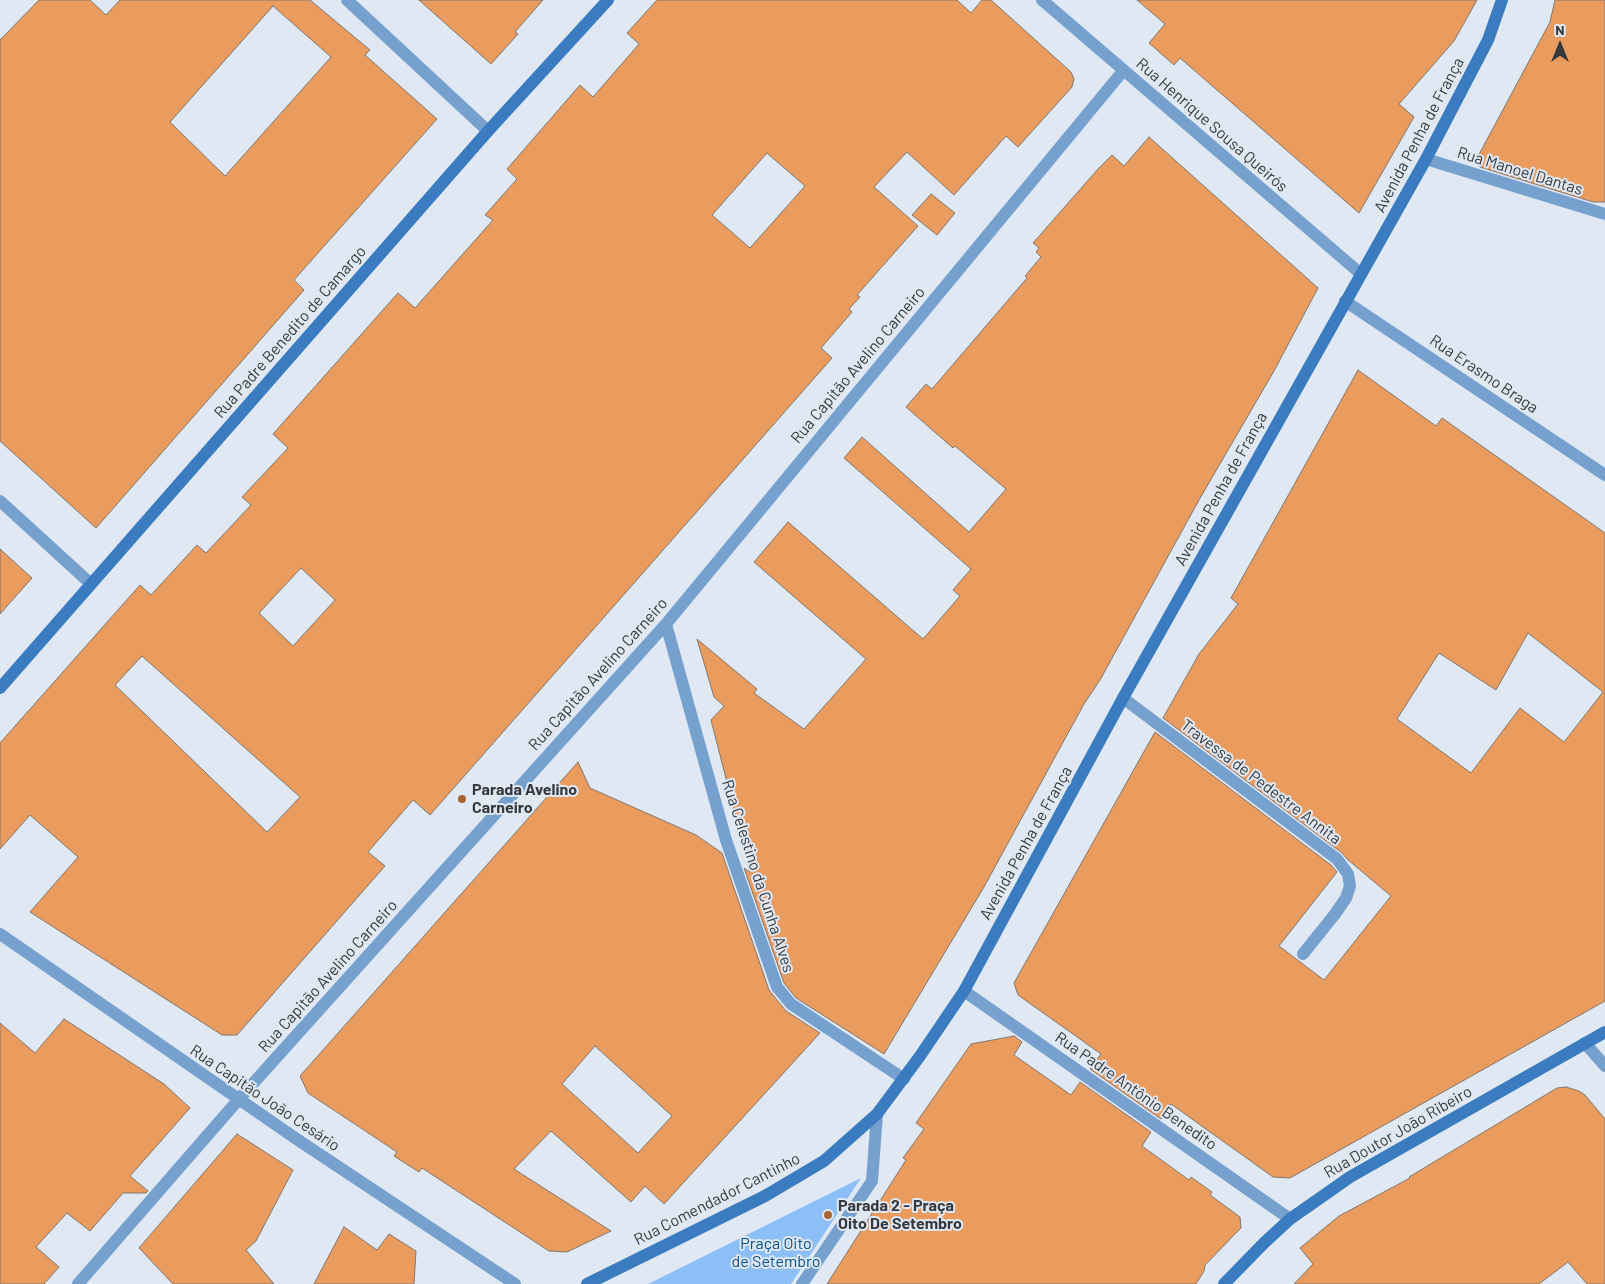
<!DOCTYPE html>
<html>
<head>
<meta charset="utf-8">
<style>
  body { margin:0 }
  #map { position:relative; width:1605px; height:1284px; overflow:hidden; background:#dfe8f3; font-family:Barlow,sans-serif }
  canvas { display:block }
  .north { position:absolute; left:1535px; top:20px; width:50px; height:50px; -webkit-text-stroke:4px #dfe8f3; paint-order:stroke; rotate:0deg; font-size:14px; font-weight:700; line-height:20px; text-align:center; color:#36393d }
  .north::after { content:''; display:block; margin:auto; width:18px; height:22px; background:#36393d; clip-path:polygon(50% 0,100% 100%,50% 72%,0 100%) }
</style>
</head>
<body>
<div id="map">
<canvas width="1605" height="1284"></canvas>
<div class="north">N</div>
</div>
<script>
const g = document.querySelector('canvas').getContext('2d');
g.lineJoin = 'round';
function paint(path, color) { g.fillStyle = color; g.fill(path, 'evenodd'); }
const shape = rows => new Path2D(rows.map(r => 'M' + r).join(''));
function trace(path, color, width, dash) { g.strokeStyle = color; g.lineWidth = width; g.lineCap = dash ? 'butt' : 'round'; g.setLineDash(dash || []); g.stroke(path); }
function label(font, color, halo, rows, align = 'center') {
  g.font = font + ' Barlow,sans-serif'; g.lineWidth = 4; g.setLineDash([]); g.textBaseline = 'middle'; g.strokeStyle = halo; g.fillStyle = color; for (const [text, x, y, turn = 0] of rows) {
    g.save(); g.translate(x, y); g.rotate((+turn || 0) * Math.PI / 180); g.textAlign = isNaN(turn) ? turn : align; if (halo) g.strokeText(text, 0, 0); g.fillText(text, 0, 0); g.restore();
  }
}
const green = shape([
  [861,1178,791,1284,648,1284]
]);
const building = shape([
  [39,0,90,0,106,15,120,0,310,0,370,50,365,55,437,119,294,280,304,290,96,528,0,441,0,40,39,0],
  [273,6,331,57,225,176,170,122,273,6],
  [419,0,543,0,515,32,518,34,491,64,419,0],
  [657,0,957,0,971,13,982,0,991,0,1071,72,1074,79,1072,87,1018,147,1006,136,954,195,907,152,874,187,918,226,857,295,860,297,849,309,852,312,821,348,832,358,430,815,413,800,368,852,385,866,237,1035,222,1035,30,912,78,857,30,815,0,849,0,743,140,585,151,595,197,545,206,553,251,505,242,497,288,448,273,434,398,293,415,308,493,220,485,215,517,179,507,169,580,85,593,97,639,44,627,33,657,0],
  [767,153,805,186,750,248,712,215,767,153],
  [301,568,335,600,293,646,259,613,301,568],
  [142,656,300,797,267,832,115,685,142,656],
  [1137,0,1477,0,1454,41,1399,104,1414,117,1359,213,1180,58,1174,65,1149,43,1165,24,1137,0],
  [1555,0,1605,0,1605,202,1593,202,1480,167,1476,160,1550,22,1555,0],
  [1149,137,1318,288,1274,371,1199,500,1100,680,1084,704,984,887,884,1054,796,998,784,983,744,868,750,872,711,720,724,706,714,697,697,639,757,689,754,693,804,729,866,659,754,562,788,522,923,639,960,596,953,590,971,569,844,458,862,437,969,532,1006,489,955,446,953,448,906,407,926,384,932,389,1027,278,1025,276,1041,257,1036,252,1039,248,1033,243,1098,169,1112,155,1124,166,1149,137],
  [931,194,955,213,937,235,912,215,931,194],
  [1358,370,1436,426,1442,418,1605,533,1605,1001,1290,1178,1273,1177,1171,1104,1161,1119,1090,1069,1101,1054,1018,995,1014,983,1155,732,1331,865,1337,872,1279,946,1324,980,1391,896,1347,859,1342,853,1163,718,1199,654,1238,604,1231,598,1358,370],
  [1528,633,1603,692,1564,742,1520,708,1471,773,1397,719,1439,653,1496,690,1528,633],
  [0,549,32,578,0,614,0,549],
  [578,762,590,788,696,835,722,853,769,990,786,1011,820,1033,664,1204,645,1186,631,1202,551,1131,514,1169,611,1231,567,1252,549,1251,422,1168,419,1172,394,1156,397,1152,308,1093,300,1076,578,762],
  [595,1046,672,1116,638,1153,562,1084,595,1046],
  [64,1019,164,1084,190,1108,130,1176,148,1191,146,1193,123,1193,90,1231,67,1213,36,1247,59,1267,44,1284,0,1284,0,1023,35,1053,64,1019],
  [1014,1036,1022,1042,1014,1055,1071,1095,1080,1082,1151,1132,1142,1146,1189,1180,1191,1177,1212,1192,1210,1195,1240,1217,1241,1228,1205,1265,1204,1271,1196,1284,827,1284,906,1160,903,1158,924,1129,916,1123,971,1044,1014,1036],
  [1566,1087,1579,1091,1585,1095,1605,1119,1605,1284,1587,1284,1568,1262,1539,1284,1294,1284,1313,1264,1300,1248,1339,1216,1410,1178,1409,1177,1557,1088,1566,1087],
  [237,1134,293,1170,256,1241,246,1250,274,1284,173,1284,139,1248,237,1134],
  [344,1227,377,1250,389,1234,416,1251,414,1284,314,1284,344,1227]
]);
const lane = shape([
  [1123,698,1337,859,1348,874,1350,886,1346,898,1335,914,1303,954]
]);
const street = shape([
  [347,0,488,131],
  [1042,0,1361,274],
  [1426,159,1605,214],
  [1345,301,1605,475],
  [0,501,91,584],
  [666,624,726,840,777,987,791,1004,904,1079],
  [0,934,298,1140,515,1284],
  [964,991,1290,1219],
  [1585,1043,1605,1066],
  [78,1284,239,1099,666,624,1123,71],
  [802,1284,872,1181,877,1114]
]);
const secondary = shape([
  [0,688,488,131,608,0],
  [587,1284,765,1196,824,1161,877,1114,920,1056,964,991,1123,698,1426,159,1488,40,1502,0],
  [1224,1284,1264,1243,1290,1219,1350,1177,1605,1032]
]);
const markers = [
  [462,799,5,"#a76630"],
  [828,1215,5,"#a76630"]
];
const streetNames = [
  ["Rua Henrique Sousa Queirós",1212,125,41],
  ["Avenida Penha de França",1419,135,-62],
  ["Rua Manoel Dantas",1520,171,17],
  ["Rua Padre Benedito de Camargo",290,332,-49],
  ["Rua Capitão Avelino Carneiro",858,365,-50],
  ["Rua Erasmo Braga",1484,374,34],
  ["Avenida Penha de França",1221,489,-61],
  ["Rua Capitão Avelino Carneiro",598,674,-48],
  ["Travessa de Pedestre Annita",1261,782,37],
  ["Avenida Penha de França",1026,843,-61],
  ["Rua Celestino da Cunha Alves",758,876,72],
  ["Rua Capitão Avelino Carneiro",328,976,-48],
  ["Rua Padre Antônio Benedito",1136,1091,35],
  ["Rua Capitão João Cesário",265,1098,34],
  ["Rua Doutor João Ribeiro",1398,1132,-30],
  ["Rua Comendador Cantinho",717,1199,-27]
];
const poiNames = [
  ["Parada Avelino",472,790],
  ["Carneiro",472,808],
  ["Parada 2 - Praça",838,1206],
  ["Oito De Setembro",838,1224]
];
const parkNames = [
  ["Praça Oito",776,1244],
  ["de Setembro",776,1262]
];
paint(green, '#8cbff7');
paint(building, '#ea9b5e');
trace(building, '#82776f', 1);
trace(lane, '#76a1ce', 12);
trace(street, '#76a1ce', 12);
trace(secondary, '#3a7cbf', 12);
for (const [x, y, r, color] of markers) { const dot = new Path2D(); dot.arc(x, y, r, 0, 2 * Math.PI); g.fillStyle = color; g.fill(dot); trace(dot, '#dfe8f3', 2); }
label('16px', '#36393d', '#dfe8f3', streetNames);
label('bold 16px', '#36393d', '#dfe8f3', poiNames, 'left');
label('16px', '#024f8d', '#dfe8f3', parkNames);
</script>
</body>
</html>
